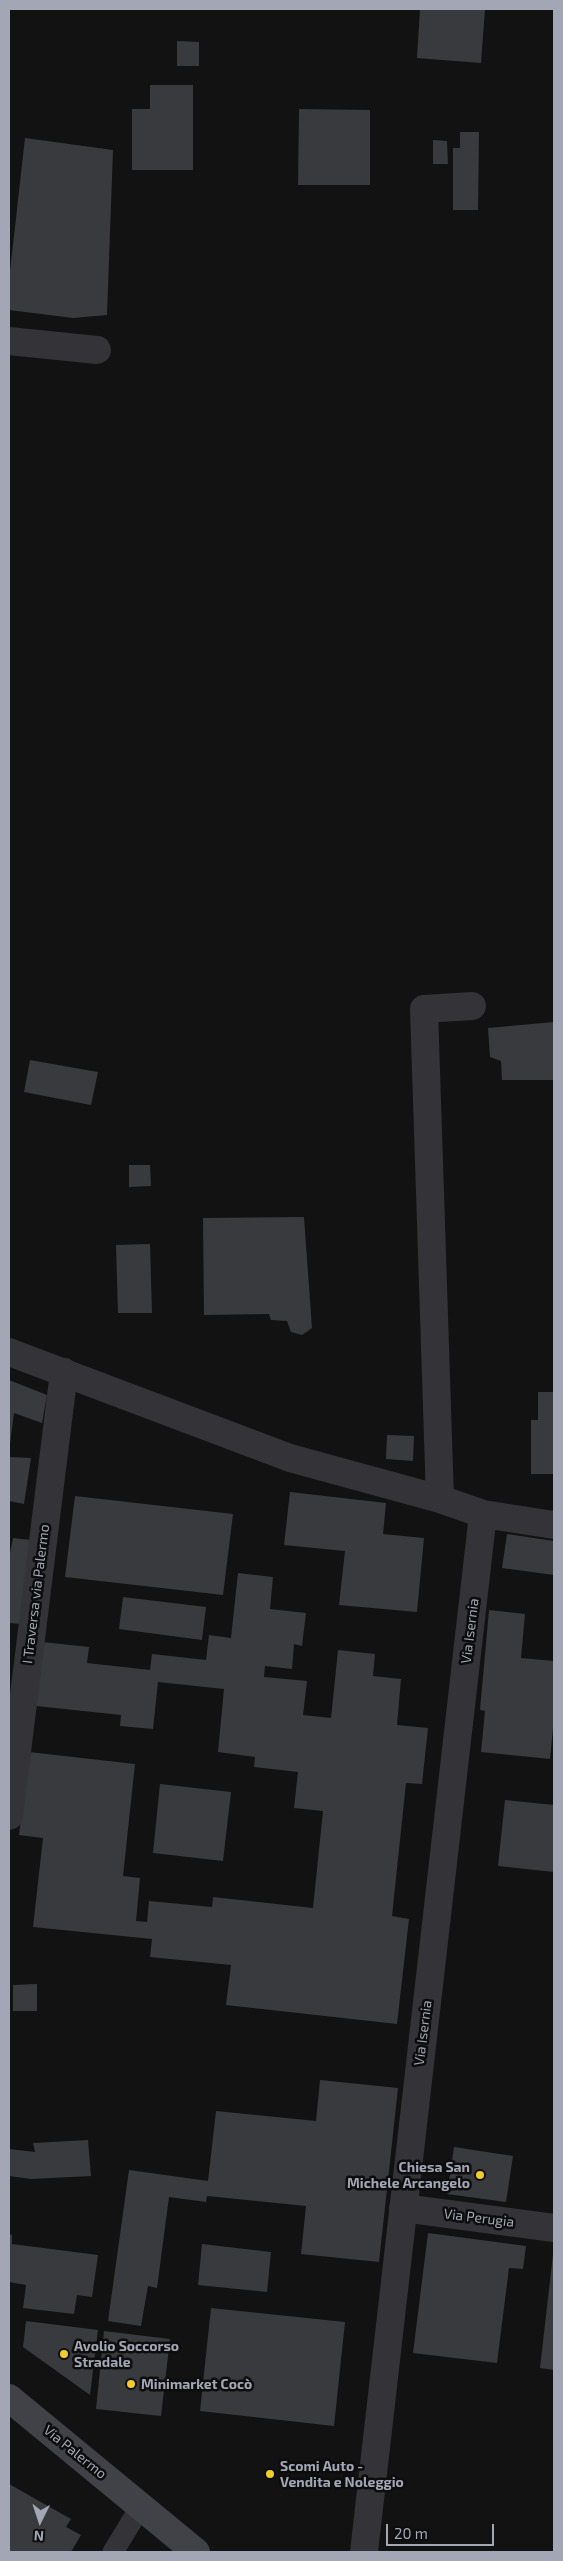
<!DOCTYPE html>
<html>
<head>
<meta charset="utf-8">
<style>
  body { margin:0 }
  #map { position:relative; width:563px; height:2561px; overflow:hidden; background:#121213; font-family:"Exo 2",sans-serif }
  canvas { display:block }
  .frame { position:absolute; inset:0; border:10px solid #a3a6b4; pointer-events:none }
  .north { position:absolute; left:15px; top:2496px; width:50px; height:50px; -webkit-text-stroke:4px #0d0d0e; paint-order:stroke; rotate:184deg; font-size:14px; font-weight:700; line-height:20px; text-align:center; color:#a3a6b4 }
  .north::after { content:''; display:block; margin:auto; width:18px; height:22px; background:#a3a6b4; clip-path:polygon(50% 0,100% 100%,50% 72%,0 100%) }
  .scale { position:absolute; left:386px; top:2524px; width:108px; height:22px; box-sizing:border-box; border:2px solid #a3a6b4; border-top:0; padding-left:6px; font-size:15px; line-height:18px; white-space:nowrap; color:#a3a6b4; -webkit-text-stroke:4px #0d0d0e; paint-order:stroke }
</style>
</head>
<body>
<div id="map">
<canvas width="563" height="2561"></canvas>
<div class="frame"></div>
<div class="north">N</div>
<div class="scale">20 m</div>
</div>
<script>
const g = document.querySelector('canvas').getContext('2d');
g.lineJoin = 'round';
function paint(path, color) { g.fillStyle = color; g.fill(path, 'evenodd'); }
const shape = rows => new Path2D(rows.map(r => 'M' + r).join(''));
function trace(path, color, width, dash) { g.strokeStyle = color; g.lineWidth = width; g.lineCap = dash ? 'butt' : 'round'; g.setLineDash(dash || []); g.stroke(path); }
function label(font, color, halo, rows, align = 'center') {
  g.font = font + ' "Exo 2",sans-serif'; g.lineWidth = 5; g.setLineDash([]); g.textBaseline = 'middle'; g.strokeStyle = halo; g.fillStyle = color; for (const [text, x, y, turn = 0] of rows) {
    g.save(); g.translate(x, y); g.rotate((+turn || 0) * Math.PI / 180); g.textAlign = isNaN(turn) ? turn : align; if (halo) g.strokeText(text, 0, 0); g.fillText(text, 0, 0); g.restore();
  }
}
const building = shape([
  [420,9,485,9,481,63,417,58],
  [177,41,199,42,199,66,177,66],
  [150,85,193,85,193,170,132,170,132,109,150,109],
  [299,109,370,110,370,185,298,185],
  [460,132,479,132,478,210,453,210,453,148,460,148],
  [25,138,113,150,107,315,73,318,9,310,9,280],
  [433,140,447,141,448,164,433,164],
  [554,1022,554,1080,502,1080,501,1061,490,1057,488,1028],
  [30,1060,98,1072,91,1105,24,1092],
  [129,1165,150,1165,151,1186,129,1187],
  [304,1217,312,1328,302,1335,291,1332,287,1321,271,1320,269,1314,204,1315,203,1218],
  [150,1244,152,1313,118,1313,116,1245],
  [9,1380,47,1395,42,1423,14,1413,10,1444],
  [538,1392,554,1392,554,1474,531,1474,531,1420,538,1420],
  [387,1435,414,1436,413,1461,386,1459],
  [9,1457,31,1458,24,1504,9,1501],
  [290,1492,386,1503,383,1534,424,1538,417,1612,339,1605,345,1551,284,1545],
  [75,1496,233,1514,223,1595,65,1577],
  [507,1534,554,1541,554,1575,502,1568],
  [13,1538,31,1540,21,1624,9,1623,9,1558],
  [238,1573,273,1577,270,1609,306,1613,302,1646,294,1644,292,1669,265,1666,264,1677,307,1681,303,1715,331,1718,338,1650,375,1654,373,1676,401,1679,397,1725,428,1728,422,1784,406,1783,392,1916,409,1919,397,2024,226,2005,231,1965,150,1957,152,1939,33,1927,43,1838,19,1835,29,1752,135,1764,123,1876,140,1878,136,1921,147,1922,149,1901,212,1907,213,1897,313,1908,323,1811,294,1808,298,1772,254,1767,255,1757,218,1752,224,1689,158,1682,153,1729,120,1726,121,1715,36,1706,42,1642,89,1647,87,1663,150,1670,152,1654,206,1660,209,1635,231,1638],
  [123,1597,206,1607,202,1640,119,1629],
  [489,1610,525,1614,521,1658,554,1661,554,1717,550,1759,481,1752,485,1711,480,1710],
  [160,1784,231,1792,223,1861,153,1853],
  [505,1800,554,1805,554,1872,498,1866],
  [37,1984,37,2011,13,2011,13,1985],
  [320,2080,398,2088,379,2262,301,2254,306,2206,207,2196,206,2202,169,2197,157,2288,148,2286,141,2326,108,2321,129,2170,208,2181,216,2111,316,2121],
  [88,2140,91,2176,31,2179,9,2176,9,2149,35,2152,33,2143],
  [454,2147,513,2156,506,2202,447,2194],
  [428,2233,526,2246,523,2269,509,2268,497,2363,413,2353],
  [9,2234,12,2235,12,2244,98,2255,92,2297,77,2295,74,2314,23,2308,26,2285,9,2282],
  [202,2244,271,2252,267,2292,198,2285],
  [553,2254,554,2254,554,2370,540,2368],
  [211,2308,345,2322,334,2426,200,2411],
  [26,2321,98,2330,90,2395,23,2347],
  [104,2331,170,2339,161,2416,96,2409],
  [9,2484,71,2519,66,2527,81,2535,71,2552,9,2552]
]);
const service = shape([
  [113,2552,141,2506]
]);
const minor = shape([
  [9,341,97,350],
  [9,1352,290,1458,440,1499,483,1514,554,1525],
  [440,1499,424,1009,472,1006],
  [9,1816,64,1372],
  [403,2208,554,2228],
  [364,2552,483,1514]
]);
const secondary = shape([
  [9,2398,196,2552]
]);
const markers = [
  [480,2175,5,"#f2cc2b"],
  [64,2354,5,"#f2cc2b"],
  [131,2384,5,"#f2cc2b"],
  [270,2474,5,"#f2cc2b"]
];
const streetNames = [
  ["I Traversa via Palermo",36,1594,-83],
  ["Via Isernia",470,1631,-83],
  ["Via Isernia",423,2033,-83],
  ["Via Perugia",479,2218,7],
  ["Via Palermo",75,2452,39]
];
const poiNames = [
  ["Chiesa San",470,2167,"right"],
  ["Michele Arcangelo",470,2183,"right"],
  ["Avolio Soccorso",74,2346],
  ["Stradale",74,2362],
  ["Minimarket Cocò",141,2384],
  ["Scomi Auto -",280,2466],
  ["Vendita e Noleggio",280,2482]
];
paint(building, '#393a3e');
trace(service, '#333338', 21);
trace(minor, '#333338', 28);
trace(secondary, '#414148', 28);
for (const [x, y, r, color] of markers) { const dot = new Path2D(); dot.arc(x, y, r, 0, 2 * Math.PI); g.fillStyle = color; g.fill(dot); trace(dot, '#0d0d0e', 2); }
label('14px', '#a3a6b4', '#0d0d0e', streetNames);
label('bold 14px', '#a3a6b4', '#0d0d0e', poiNames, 'left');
</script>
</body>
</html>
